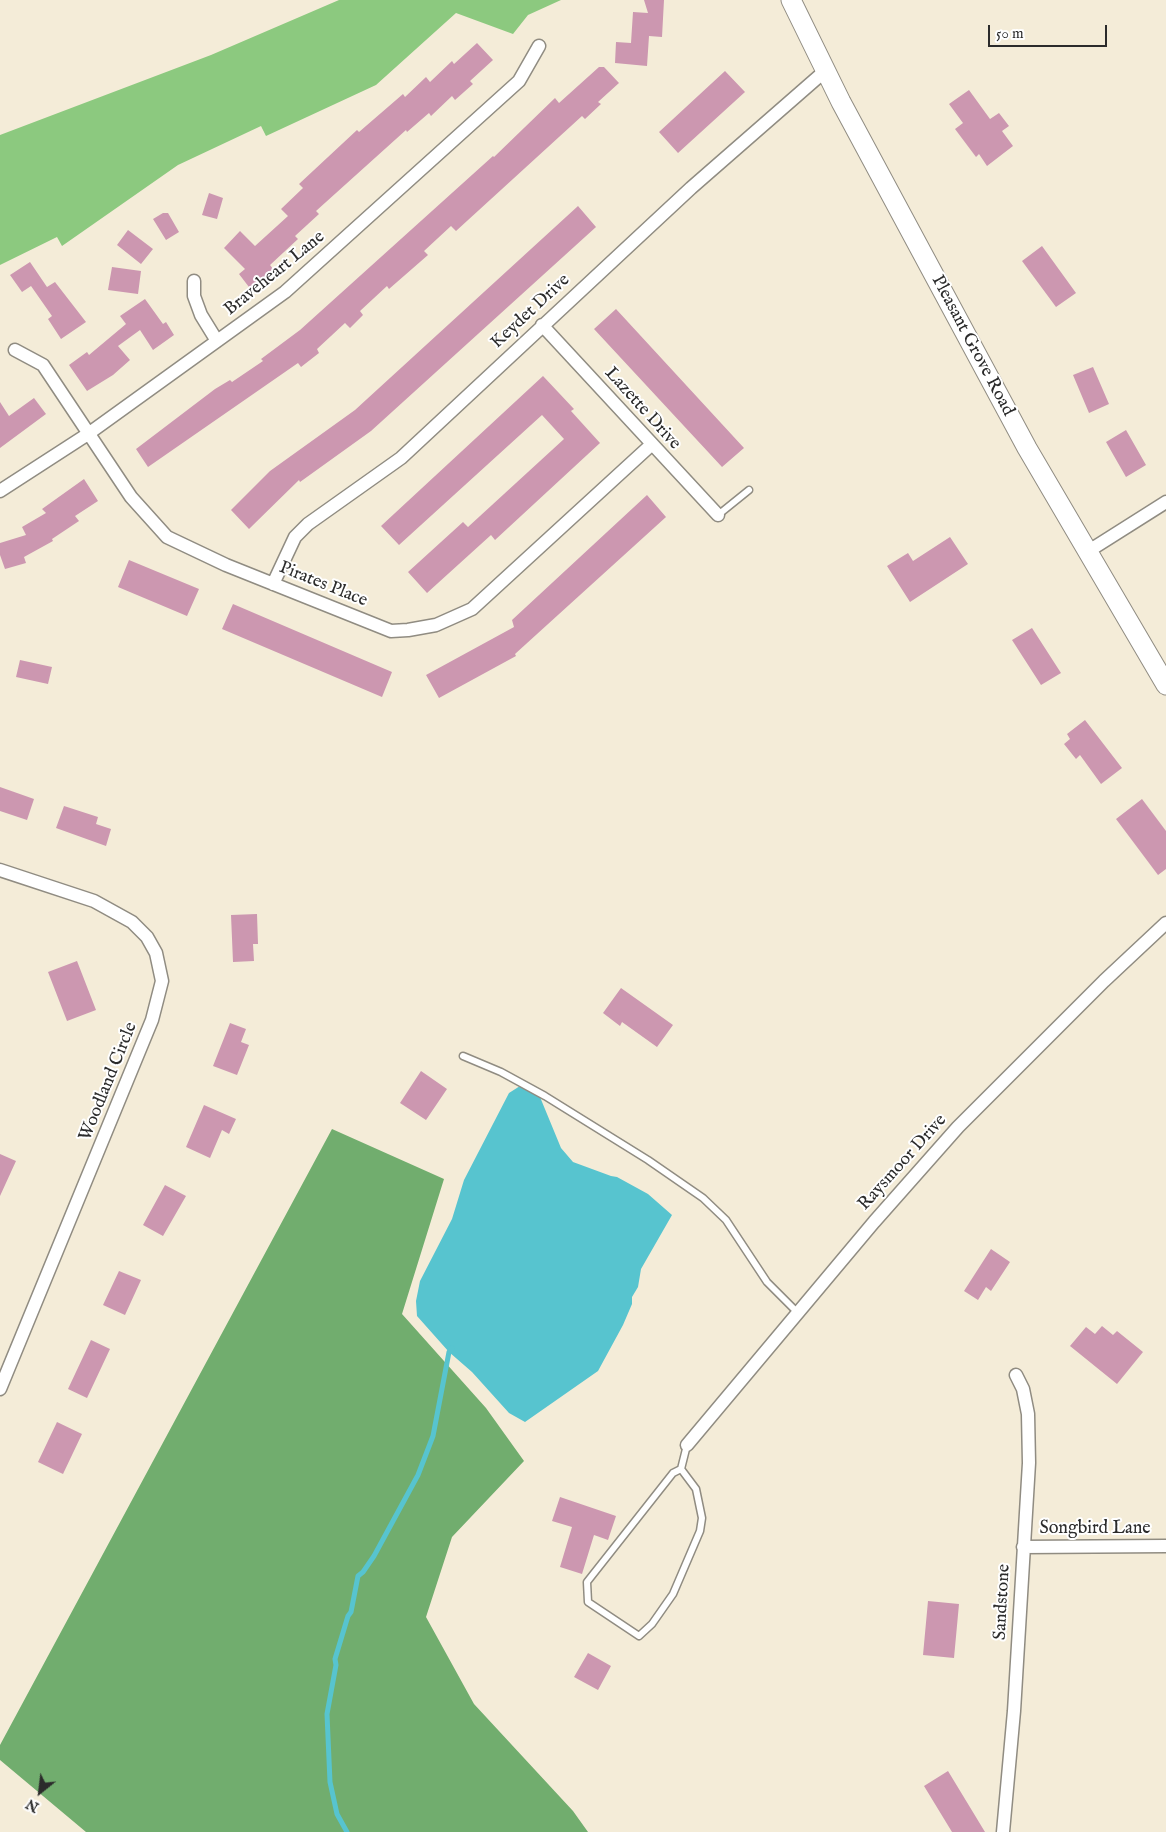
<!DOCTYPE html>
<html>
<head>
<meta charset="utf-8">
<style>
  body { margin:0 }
  #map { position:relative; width:1166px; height:1832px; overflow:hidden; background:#f4ecd8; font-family:"IM FELL English",serif }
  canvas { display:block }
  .north { position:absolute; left:15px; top:1767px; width:50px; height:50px; -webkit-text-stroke:4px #fff; paint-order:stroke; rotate:209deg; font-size:14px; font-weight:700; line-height:20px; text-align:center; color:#2b2b2b }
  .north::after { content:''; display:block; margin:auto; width:18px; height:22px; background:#2b2b2b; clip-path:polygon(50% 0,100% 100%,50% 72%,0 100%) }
  .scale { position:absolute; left:988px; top:25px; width:119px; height:22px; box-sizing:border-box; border:2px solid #2b2b2b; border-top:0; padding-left:6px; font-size:15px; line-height:18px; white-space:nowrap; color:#2b2b2b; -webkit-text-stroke:4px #fff; paint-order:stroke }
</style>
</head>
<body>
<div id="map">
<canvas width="1166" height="1832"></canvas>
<div class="north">N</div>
<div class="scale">50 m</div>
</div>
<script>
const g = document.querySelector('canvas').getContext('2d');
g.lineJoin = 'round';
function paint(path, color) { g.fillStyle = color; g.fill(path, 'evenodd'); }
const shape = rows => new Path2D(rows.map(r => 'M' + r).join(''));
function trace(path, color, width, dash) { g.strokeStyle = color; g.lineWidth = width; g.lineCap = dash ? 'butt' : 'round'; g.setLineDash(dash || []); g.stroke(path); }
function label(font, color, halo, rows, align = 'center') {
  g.font = font + ' "IM FELL English",serif'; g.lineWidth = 4; g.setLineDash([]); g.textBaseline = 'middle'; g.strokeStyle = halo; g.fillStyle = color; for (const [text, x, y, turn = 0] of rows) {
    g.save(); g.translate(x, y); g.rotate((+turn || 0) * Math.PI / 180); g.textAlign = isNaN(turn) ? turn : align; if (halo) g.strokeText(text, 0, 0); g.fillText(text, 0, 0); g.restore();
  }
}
const green = shape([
  [339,0,561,0,528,15,513,34,456,13,376,85,266,136,261,126,178,165,62,246,57,237,0,265,0,135,211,55]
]);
const forest = shape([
  [332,1129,444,1179,402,1314,486,1408,524,1461,452,1537,426,1617,474,1704,573,1811,588,1832,86,1832,0,1760,0,1745]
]);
const water = shape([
  [520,1086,540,1097,561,1148,573,1162,611,1176,617,1177,648,1194,672,1215,641,1269,638,1287,632,1297,632,1304,623,1325,598,1371,525,1422,509,1413,472,1372,449,1352,417,1316,416,1301,420,1281,452,1219,464,1180,509,1093]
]);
const stream = shape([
  [347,1832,337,1814,330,1782,327,1714,336,1665,335,1659,348,1616,351,1612,358,1576,363,1572,374,1556,418,1475,433,1436,449,1352,452,1348]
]);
const building = shape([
  [644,0,664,0,662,37,649,36,647,66,615,63,616,42,631,43,633,12,648,13],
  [477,43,493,60,470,81,473,84,455,100,452,96,431,116,429,113,407,132,406,130,316,211,319,214,295,236,298,239,270,265,276,273,252,291,239,274,245,269,224,248,240,231,255,246,288,216,281,209,303,188,299,184,357,130,359,132,403,94,405,97,426,77,430,82,452,61,454,64],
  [599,67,604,67,619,83,598,102,601,104,585,119,582,116,456,231,451,226,424,251,428,255,389,289,387,286,360,311,363,315,350,328,345,323,317,349,319,353,301,367,298,363,148,467,136,449,215,389,230,380,232,382,263,361,261,359,300,330,493,156,494,157,555,98,559,103],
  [725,71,745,92,678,153,659,132],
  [969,90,990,119,999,113,1009,126,1002,131,1013,146,987,166,979,154,976,157,955,129,963,123,949,104],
  [209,193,223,198,217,219,202,215],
  [578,206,596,227,371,431,300,482,299,480,249,529,231,510,270,471,355,410],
  [163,213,168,213,179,232,166,240,153,219],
  [128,230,153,249,141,264,117,245],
  [1042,246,1076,293,1056,307,1022,261],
  [30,262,47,287,55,282,86,322,61,339,48,319,52,316,31,286,22,292,10,275],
  [112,267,141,271,138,294,108,290],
  [145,299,163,324,166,322,174,335,153,350,140,330,118,346,130,360,113,375,87,391,69,365,87,352,89,355,126,324,120,316],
  [616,309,744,448,722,467,594,329],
  [1093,367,1109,404,1089,413,1073,375],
  [543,376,574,409,571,411,600,443,495,540,491,535,427,593,408,572,463,522,468,527,564,439,542,415,399,545,381,526],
  [34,398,46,414,0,448,0,402,9,416],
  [1126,430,1146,465,1126,477,1106,442],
  [84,479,98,501,75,516,79,521,52,539,53,541,24,557,26,563,5,569,0,555,0,543,26,535,22,527,46,513,42,509],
  [647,495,666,517,515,654,516,656,439,698,426,675,514,627,512,620],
  [950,537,968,564,910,602,887,566,908,553,913,561],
  [129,560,199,589,187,616,118,587],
  [233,604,392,672,382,697,222,629],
  [1032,628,1061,673,1041,685,1012,640],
  [20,660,52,667,48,684,16,677],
  [1085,720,1122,768,1101,784,1080,755,1076,759,1064,744,1070,739,1067,734],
  [0,787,34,799,27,820,0,811],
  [1142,799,1166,831,1166,869,1158,875,1116,819],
  [64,806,98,817,96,824,111,829,106,846,56,828],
  [257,914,258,944,253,944,254,961,233,962,231,915],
  [77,961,96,1010,67,1021,48,972],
  [621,988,673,1025,657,1047,622,1022,620,1026,603,1013],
  [230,1023,246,1029,241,1042,249,1045,237,1075,213,1066],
  [421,1071,447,1089,426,1120,400,1103],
  [204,1105,236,1119,229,1134,222,1130,210,1158,186,1147],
  [0,1154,16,1161,0,1196],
  [165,1185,186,1196,163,1236,143,1225],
  [991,1249,1010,1262,991,1291,986,1287,978,1300,964,1291],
  [119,1271,141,1280,125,1315,103,1305],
  [1102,1326,1113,1335,1117,1331,1143,1352,1117,1384,1070,1346,1086,1327,1095,1334],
  [91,1340,110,1349,87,1398,68,1389],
  [57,1422,82,1434,63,1474,38,1462],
  [560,1497,616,1516,608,1540,594,1535,582,1574,560,1567,572,1527,552,1521],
  [928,1601,959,1604,954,1658,923,1655],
  [588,1653,611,1666,598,1690,574,1677],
  [948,1771,985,1832,952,1832,924,1786]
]);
const lane = shape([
  [718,515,749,490],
  [463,1056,501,1072,545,1096,648,1160,703,1198,726,1220,767,1282,798,1313],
  [681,1469,696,1489,702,1518,700,1531,673,1594,652,1624,639,1636,588,1602,587,1582,673,1473,681,1469,687,1445]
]);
const street = shape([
  [194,281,194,296,201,315,217,341],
  [542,325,718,515],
  [15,350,43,365,131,497,167,537,226,565,391,631,408,630,436,625,472,609,651,445],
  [0,491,88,434,285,292,519,81,539,46],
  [1087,552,1166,502],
  [273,584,295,537,308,524,401,458,691,188,825,71],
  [0,870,94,901,132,922,147,937,156,953,162,981,152,1020,0,1389],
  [687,1445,874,1222,958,1127,1104,981,1166,923],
  [1023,1547,1166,1546],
  [1003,1832,1014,1711,1029,1463,1028,1414,1023,1389,1016,1375]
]);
const secondary = shape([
  [791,0,841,102,1027,448,1166,685]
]);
const streetNames = [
  ["Braveheart Lane",275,274,-39],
  ["Keydet Drive",531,312,-43],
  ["Pleasant Grove Road",972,346,62],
  ["Lazette Drive",642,409,48],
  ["Pirates Place",323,585,22],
  ["Woodland Circle",109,1082,-68],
  ["Raysmoor Drive",903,1163,-48],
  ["Songbird Lane",1095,1529],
  ["Sandstone",1003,1602,-87]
];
paint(green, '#8cc97f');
paint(forest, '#71ad6e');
paint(water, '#57c4cf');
trace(stream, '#57c4cf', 5);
paint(building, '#cc97b0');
trace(lane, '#908c82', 9);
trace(street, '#908c82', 15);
trace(secondary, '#908c82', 21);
trace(lane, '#fff', 6);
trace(street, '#fff', 12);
trace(secondary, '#fff', 19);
label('18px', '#2b2b2b', '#fff', streetNames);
</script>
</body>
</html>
